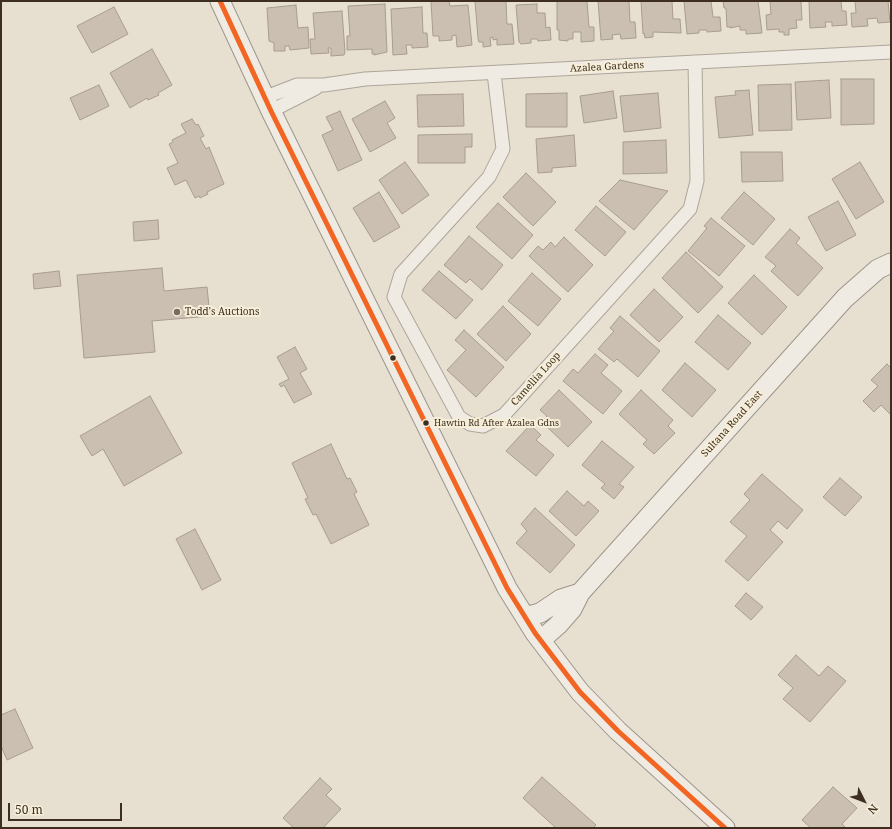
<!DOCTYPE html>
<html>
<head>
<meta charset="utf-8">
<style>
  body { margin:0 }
  #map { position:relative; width:892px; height:829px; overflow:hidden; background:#e7e0d1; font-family:"Noto Serif",serif }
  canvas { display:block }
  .frame { position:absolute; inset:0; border:2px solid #3d2e20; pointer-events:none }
  .north { position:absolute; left:844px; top:781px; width:40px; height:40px; -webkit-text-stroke:3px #f7eed8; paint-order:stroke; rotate:132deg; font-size:11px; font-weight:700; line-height:16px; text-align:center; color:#3d2e20 }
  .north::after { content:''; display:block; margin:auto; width:14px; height:18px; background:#3d2e20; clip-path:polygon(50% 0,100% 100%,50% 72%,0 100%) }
  .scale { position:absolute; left:8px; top:803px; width:114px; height:18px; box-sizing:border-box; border:2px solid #3d2e20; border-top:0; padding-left:5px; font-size:12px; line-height:14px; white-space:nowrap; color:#3d2e20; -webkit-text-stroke:3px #f7eed8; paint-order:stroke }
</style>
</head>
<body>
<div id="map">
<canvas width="892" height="829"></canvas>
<div class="frame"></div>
<div class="north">N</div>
<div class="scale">50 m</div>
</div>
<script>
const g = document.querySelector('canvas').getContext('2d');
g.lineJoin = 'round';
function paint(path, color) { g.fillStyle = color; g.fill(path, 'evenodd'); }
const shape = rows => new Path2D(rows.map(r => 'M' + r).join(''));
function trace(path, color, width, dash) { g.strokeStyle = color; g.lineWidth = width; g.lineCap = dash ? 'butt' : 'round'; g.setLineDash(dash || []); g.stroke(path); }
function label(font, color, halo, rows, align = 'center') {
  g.font = font + ' "Noto Serif",serif'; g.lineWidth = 4; g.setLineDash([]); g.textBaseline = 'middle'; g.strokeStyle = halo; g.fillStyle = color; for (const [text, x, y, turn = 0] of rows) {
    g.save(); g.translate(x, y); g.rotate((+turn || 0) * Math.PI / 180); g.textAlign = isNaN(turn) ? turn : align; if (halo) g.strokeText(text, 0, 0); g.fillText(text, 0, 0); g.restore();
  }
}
const building = shape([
  [431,1,449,1,450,6,468,5,472,45,457,47,456,35,452,36,452,40,439,41,439,36,433,36,431,1],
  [475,1,506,1,507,24,512,24,514,44,497,45,497,39,493,40,493,37,490,38,491,46,483,47,483,42,479,42,478,38,475,1],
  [557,1,587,1,589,27,594,27,594,41,581,42,581,32,573,32,573,39,568,39,568,41,559,40,559,30,557,30,557,1],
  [598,1,629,1,630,22,635,22,636,38,621,39,620,34,612,35,613,39,601,40,598,1],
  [641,1,672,1,673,19,680,19,681,33,653,32,653,37,645,38,644,33,643,34,641,1],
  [684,1,711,1,713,17,720,17,721,31,707,32,707,30,699,30,699,33,687,34,684,1],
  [723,1,758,1,762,33,746,34,746,30,740,30,740,26,730,28,731,27,727,27,726,8,724,8,723,1],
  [770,1,801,1,802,20,796,20,797,28,789,29,789,35,784,35,784,32,779,32,779,29,767,30,766,15,771,14,770,1],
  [809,1,841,1,842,11,846,11,847,25,832,26,832,22,825,22,826,27,810,28,809,1],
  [855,1,888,1,890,22,878,23,877,18,867,19,868,26,852,27,851,13,856,13,855,1],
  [385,4,387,52,374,55,375,54,372,54,372,49,347,50,347,36,350,36,348,6,385,4],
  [537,4,537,13,545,13,546,28,550,27,551,40,538,41,537,39,531,39,531,43,521,44,519,42,516,5,537,4],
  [296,5,298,28,308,27,309,48,290,50,289,46,285,46,285,51,274,51,274,43,269,41,267,8,296,5],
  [114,7,128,34,92,53,77,26,114,7],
  [422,7,423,33,427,33,428,47,412,48,412,45,406,45,407,54,393,55,391,9,422,7],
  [342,11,345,52,344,55,331,56,331,48,328,48,329,53,311,54,310,39,315,39,313,13,342,11],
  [152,49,172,85,158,93,159,95,148,100,147,98,130,108,110,73,152,49],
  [841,79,874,79,874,124,841,125,841,79],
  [829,80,831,118,797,120,795,82,829,80],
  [791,84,792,130,759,131,758,85,791,84],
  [99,85,109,106,80,120,70,98,99,85],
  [749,90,753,135,719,138,715,97,736,95,735,91,749,90],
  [613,91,617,118,584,123,580,96,613,91],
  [567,93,567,127,526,127,526,94,567,93],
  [658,93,661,128,624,132,620,96,658,93],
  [463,94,464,126,418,127,417,95,463,94],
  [385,101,395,118,387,123,396,138,370,152,352,119,385,101],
  [340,111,362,160,338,171,322,135,333,130,326,117,340,111],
  [192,119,196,125,198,124,204,136,200,138,206,149,209,147,224,184,207,192,208,194,200,198,199,196,195,198,186,180,175,185,167,168,178,163,169,144,173,142,172,140,186,133,181,124,192,119],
  [472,134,472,147,465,147,465,163,418,163,418,135,472,134],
  [574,135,576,166,552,168,552,172,538,173,536,139,574,135],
  [666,140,667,173,623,174,623,142,666,140],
  [741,152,782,152,783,181,742,182,741,152],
  [405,162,429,195,402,214,379,180,405,162],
  [860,162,884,202,856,219,832,179,860,162],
  [526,173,556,202,533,226,503,197,526,173],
  [620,180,668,191,634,230,599,201,620,180],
  [379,192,400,227,374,242,353,208,379,192],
  [744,192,775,219,753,245,721,218,744,192],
  [838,201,856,235,826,251,808,217,838,201],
  [498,203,533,235,512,259,476,227,498,203],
  [596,206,626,232,605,256,575,230,596,206],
  [711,218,745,246,719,276,688,251,707,228,704,226,711,218],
  [158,220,159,239,134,241,133,222,158,220],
  [790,229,800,238,796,243,823,268,798,296,771,271,776,266,765,257,790,229],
  [469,236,503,265,482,290,470,279,466,283,444,265,469,236],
  [564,237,593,265,568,292,529,256,538,246,543,250,551,242,555,247,564,237],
  [686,252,723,287,698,313,662,278,686,252],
  [162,268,164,291,207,287,210,316,152,321,155,352,84,358,77,275,162,268],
  [59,271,61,286,34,289,33,274,59,271],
  [439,271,473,300,456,319,422,290,439,271],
  [532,273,561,299,538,326,508,301,532,273],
  [754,275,787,307,762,335,728,303,754,275],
  [654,289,683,317,659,342,630,315,654,289],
  [503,306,531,334,506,361,477,334,503,306],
  [718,315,751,343,728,370,695,342,718,315],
  [620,316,660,351,638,377,617,359,614,362,598,349,614,331,610,328,620,316],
  [464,330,504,367,476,397,447,370,466,350,455,340,464,330],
  [295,347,307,369,300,373,312,394,294,403,284,385,281,387,279,384,289,379,277,357,295,347],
  [595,354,608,365,601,373,622,391,603,414,563,381,573,369,578,373,595,354],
  [685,363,716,390,692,417,662,390,685,363],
  [887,364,891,368,891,415,881,405,874,412,863,401,878,386,871,380,887,364],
  [559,390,592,422,568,447,542,422,547,416,540,410,559,390],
  [641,390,673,420,668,426,675,433,654,454,643,444,647,440,619,414,641,390],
  [150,396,182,453,124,486,103,449,92,456,80,436,150,396],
  [530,425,541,435,536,440,554,455,536,476,506,451,530,425],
  [602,441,634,467,619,484,624,487,614,499,601,488,605,484,582,465,602,441],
  [331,444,347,479,350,478,357,492,354,494,369,525,331,544,316,514,313,515,305,499,308,498,292,463,331,444],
  [762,474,803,510,787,529,778,521,770,530,783,542,748,581,725,561,747,536,730,522,750,500,744,494,762,474],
  [840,478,862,497,845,516,823,497,840,478],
  [567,491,584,506,588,501,599,511,576,536,549,511,567,491],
  [535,508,575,545,550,573,516,543,527,531,521,524,535,508],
  [195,529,221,580,202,590,176,539,195,529],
  [746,593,763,607,751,620,735,606,746,593],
  [796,655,819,676,828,666,846,681,810,722,783,699,793,688,778,675,796,655],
  [15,709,33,748,7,760,1,746,1,715,15,709],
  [542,777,596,825,593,828,556,828,523,798,542,777],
  [320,778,332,789,326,795,341,809,323,828,294,828,283,818,320,778],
  [833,787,857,808,842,824,846,828,811,828,802,820,833,787]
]);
const street = shape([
  [494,73,503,149,489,177,401,274,394,297,459,417,470,424,483,426,504,415,690,209,697,181,695,62],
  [266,97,297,85,324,85,365,79,891,52],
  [271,111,316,88]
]);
const secondary = shape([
  [220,1,271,111,507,588,535,633,580,692,618,731,725,828],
  [525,617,540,613,561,599,580,593],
  [541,640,558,625,572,609,580,593,845,298,878,269,891,263]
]);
const bus1 = shape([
  [220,1,271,111,507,588,535,633,580,692,618,731,725,828]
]);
const markers = [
  [177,312,4,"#786c5e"],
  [393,358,3.5,"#3d2e20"],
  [426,423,3.5,"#3d2e20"]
];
const busNames = [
  ["Hawtin Rd After Azalea Gdns",434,423]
];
const streetNames = [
  ["Azalea Gardens",607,67,-3],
  ["Camellia Loop",536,379,-48],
  ["Sultana Road East",732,424,-48]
];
const poiNames = [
  ["Todd's Auctions",185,312]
];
paint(building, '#cbbfb2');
trace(building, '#a89c90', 1);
trace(street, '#ada599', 15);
trace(secondary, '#9c958a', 21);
trace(street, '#efebe3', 13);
trace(secondary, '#efebe3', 19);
trace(bus1, '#f26522', 5);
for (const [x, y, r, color] of markers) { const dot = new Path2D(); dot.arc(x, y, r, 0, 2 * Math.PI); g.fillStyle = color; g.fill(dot); trace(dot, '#f7eed8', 1.5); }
label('9px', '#3d2e20', '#f7eed8', busNames, 'left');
label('10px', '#3d2e20', '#f7eed8', streetNames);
label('10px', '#3d2e20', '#f7eed8', poiNames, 'left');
</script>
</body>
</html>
